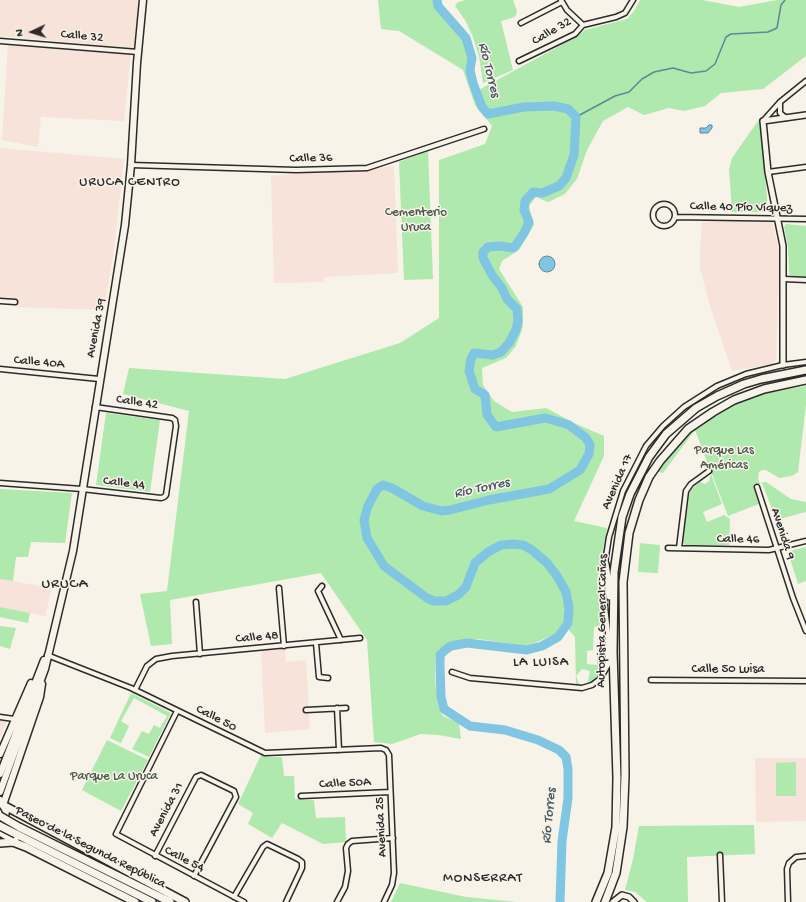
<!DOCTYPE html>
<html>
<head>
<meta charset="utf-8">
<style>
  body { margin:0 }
  #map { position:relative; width:806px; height:902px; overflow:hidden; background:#f7f3e8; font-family:"Gochi Hand",sans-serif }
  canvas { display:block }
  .north { position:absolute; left:12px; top:12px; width:40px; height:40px; -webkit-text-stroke:3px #f7f3e8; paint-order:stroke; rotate:266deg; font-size:11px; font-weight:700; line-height:16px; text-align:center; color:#2b2b2b }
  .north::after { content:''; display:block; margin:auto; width:14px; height:18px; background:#2b2b2b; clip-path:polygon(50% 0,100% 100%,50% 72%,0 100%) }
</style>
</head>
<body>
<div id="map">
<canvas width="806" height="902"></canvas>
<div class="north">N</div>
</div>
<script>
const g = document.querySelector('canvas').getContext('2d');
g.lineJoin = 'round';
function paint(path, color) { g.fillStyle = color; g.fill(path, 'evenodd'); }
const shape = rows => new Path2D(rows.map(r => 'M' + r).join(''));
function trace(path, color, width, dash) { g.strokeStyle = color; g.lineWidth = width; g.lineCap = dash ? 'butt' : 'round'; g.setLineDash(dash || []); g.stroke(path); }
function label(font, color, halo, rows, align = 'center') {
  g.font = font + ' "Gochi Hand",sans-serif'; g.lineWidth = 3; g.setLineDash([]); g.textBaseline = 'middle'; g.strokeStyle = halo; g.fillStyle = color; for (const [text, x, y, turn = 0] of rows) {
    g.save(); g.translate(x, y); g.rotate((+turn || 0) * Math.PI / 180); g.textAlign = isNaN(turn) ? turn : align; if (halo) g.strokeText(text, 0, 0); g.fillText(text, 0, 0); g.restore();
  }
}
const built = shape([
  [0,0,139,0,134,48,0,36],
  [8,45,131,53,124,121,41,117,38,147,2,140],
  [0,148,124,159,114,250,104,310,16,307,16,298,0,297],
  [394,166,398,273,324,277,324,282,274,283,271,176,378,168],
  [733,221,772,222,780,253,776,360,772,364,732,371,710,306,700,268,700,248,702,222],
  [0,579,52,588,45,616,0,607],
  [285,648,286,662,306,660,310,729,265,733,261,651],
  [0,719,7,721,0,738],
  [755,758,806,758,806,821,756,822]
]);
const green = shape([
  [378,0,435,0,435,6,463,40,469,59,468,70,475,92,576,37,585,30,627,19,634,11,640,0,702,0,739,7,777,0,806,0,806,56,763,89,721,93,705,106,684,111,669,108,644,115,628,107,603,121,587,150,577,179,565,194,548,202,536,197,529,206,534,225,519,250,502,261,499,269,523,307,523,327,516,346,506,358,482,368,483,385,494,401,512,412,546,408,574,423,604,436,604,456,574,521,607,528,597,581,602,625,594,627,593,650,587,651,587,664,597,665,597,650,605,649,605,662,602,672,587,686,576,686,575,637,563,623,555,634,528,646,478,639,455,642,439,649,435,658,435,678,438,705,443,716,459,723,461,739,439,735,421,734,392,744,374,742,367,640,321,573,170,600,172,644,151,646,140,594,167,591,189,411,123,394,129,368,285,379,400,343,439,318,439,160,485,144,492,126,475,105,463,70,399,31,381,29],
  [582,669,590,671,587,686,579,684,576,676],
  [466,0,513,0,517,11,515,17,501,21,513,70,483,83,479,56,473,37,465,20,455,6,458,2],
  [760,118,768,209,764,212,732,212,729,169,732,158],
  [428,151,433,279,404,280,399,162],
  [786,224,806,226,806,277,793,277,789,274,788,247,784,227],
  [806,366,806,368,767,374,749,380,748,377,766,372],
  [806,386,806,405,798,472,792,476,779,478,766,470,762,470,759,472,758,479,760,483,766,482,791,499,806,502,806,512,776,520,762,483,753,487,759,504,728,516,695,430,663,473,655,471,671,451,694,429,728,407,767,393],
  [106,413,160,420,150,492,96,485],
  [711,474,722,504,703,512,707,522,724,515,730,519,729,545,685,545,683,542,690,491,700,482,705,484,709,481],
  [0,489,72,493,65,543,31,542,28,557,16,557,13,581,0,579],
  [640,543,660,545,658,573,638,572],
  [806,547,806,581,798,584,789,555,793,550],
  [0,607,30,613,28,623,0,617],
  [0,626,16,628,10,649,0,646],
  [131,693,171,713,149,757,132,749,142,731,149,734,154,725,160,728,167,716,134,698,121,721,129,726,121,743,110,738],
  [107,740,148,760,121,811,82,790],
  [261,755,269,757,282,757,284,776,294,776,295,799,314,800,316,818,345,817,346,842,323,844,282,823,272,838,248,824,253,813,238,804],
  [796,762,796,796,776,796,776,763],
  [754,825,755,854,687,857,688,902,647,902,635,892,625,890,633,859,639,826],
  [400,883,466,897,517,902,391,902]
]);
const water = shape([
  [709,125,712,125,712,128,708,133,700,133,700,128,706,128,709,125],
  '539 264a8 8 0 1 1 16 0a8 8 0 1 1-16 0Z'
]);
const stream = shape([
  [576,117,615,96,629,92,642,79,654,72,673,68,691,73,706,71,715,64,726,37,731,34,768,32,777,28,781,5,785,0]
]);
const river = shape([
  [437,0,438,6,466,38,472,58,470,70,473,83,482,107,488,114,524,107,554,106,568,109,576,117,574,155,566,178,559,186,542,193,533,192,525,201,524,210,529,222,524,233,516,245,513,248,500,246,488,247,483,252,483,258,492,275,502,288,507,299,517,309,518,321,516,330,509,343,501,352,493,355,474,353,471,359,469,371,475,389,485,395,487,415,496,427,545,418,556,421,569,425,586,438,590,445,589,454,580,470,549,489,489,500,450,510,442,511,423,506,392,488,383,485,377,489,368,506,364,520,367,538,384,566,427,598,434,601,446,601,458,595,466,587,475,563,488,552,501,545,513,544,523,545,532,550,547,563,557,576,566,592,569,608,568,623,558,637,542,646,527,650,467,643,451,646,445,650,440,655,440,666,441,697,444,709,470,726,505,730,538,740,559,750,566,757,568,769,568,798,562,841,560,902]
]);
const minor = shape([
  [561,0,567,10,583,25],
  [521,23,562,2],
  [0,41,138,52],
  [519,61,575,34,583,25,616,17,625,13,633,0],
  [780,103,780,113,786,118],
  [763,121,780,102,806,81],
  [131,165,296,170,367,168,484,129],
  [768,172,806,167],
  '653 215a11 11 0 1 1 22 0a11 11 0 1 1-22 0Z',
  [675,217,806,219],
  [784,279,806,280],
  [0,301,15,302],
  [0,369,99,379],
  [0,483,82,489,161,498,164,497,166,495,176,426,175,420,172,418,95,407],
  [757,487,793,598,806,631],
  [668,548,769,550,806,541],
  [679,548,686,491,691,484,709,471],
  [322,586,318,591,341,640],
  [279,588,284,646],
  [196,602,200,654],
  [316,643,319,677,328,678],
  [47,655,131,688,265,753,381,748,386,750,389,755,394,873,392,885,384,902],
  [452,672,470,678,582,688,592,685,600,679,608,665,608,632,602,582,609,537,623,491,646,446,663,426,684,407,717,386,746,374,783,365,806,362],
  [651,680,806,681],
  [135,690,147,666,156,659,172,656,360,638],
  [337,708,339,750],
  [306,710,346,708],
  [177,711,116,834,244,902],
  [0,717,14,719],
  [301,796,390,792],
  [720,855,722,902],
  [155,856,196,777,201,775,234,791,236,797,194,876],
  [234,897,263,847,267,844,298,859,302,862,302,868,286,902],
  [337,902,345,887,348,871,346,848,348,844,352,841,393,838],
  [788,902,787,869,789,863,796,857,806,856]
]);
const tertiary = shape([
  [783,365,783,246,768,172,763,121,806,115],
  [613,902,622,895,629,897,634,902]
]);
const secondary = shape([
  [0,754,31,683],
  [0,774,44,660],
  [0,792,45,669,73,551,125,225,131,165,137,63,143,0],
  [0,800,6,811,4,823,0,827],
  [3,805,40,697,42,684]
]);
const trunk = shape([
  [605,564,610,596],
  [3,805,185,902],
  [19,827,170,902],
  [0,832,15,841],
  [16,834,152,902],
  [0,843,13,842,26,847,135,902],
  [596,902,608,873,616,827,617,778,613,652,614,572,622,517,630,494,649,457,666,434,696,408,717,396,744,384,761,379,806,370],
  [605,902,616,873,623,827,625,776,623,582,629,533,639,500,649,477,660,461,688,429,713,412,734,400,764,389,806,380]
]);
const trunkBridge = shape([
  [0,816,19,827],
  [0,826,16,834]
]);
const streetNames = [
  ["Calle 32",552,32,-30],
  ["Calle 32",82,37,5],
  ["Calle 36",311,159,-1],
  ["Calle 40 Pío Víquez",741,208,1],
  ["Avenida 39",97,328,-79],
  ["Calle 40A",39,363,5],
  ["Calle 42",137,403,8],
  ["Avenida 17",618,482,-66],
  ["Calle 44",124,484,7],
  ["Avenida 9",782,534,72],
  ["Calle 46",738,540,1],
  ["Autopista General Cañas",603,621,-89],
  ["Calle 48",257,638,-5],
  ["Calle 50 Luisa",728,670],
  ["Calle 50",216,719,27],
  ["Calle 50A",345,784,-3],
  ["Avenida 31",167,810,-62],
  ["Avenida 25",382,827,-93],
  ["Paseo de la Segunda República",90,848,27],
  ["Calle 54",184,860,27]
];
const parkNames = [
  ["Cementerio",416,213],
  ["Uruca",416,228],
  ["Parque Las",724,451],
  ["Américas",724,466],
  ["Parque La Uruca",114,777]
];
const waterNames = [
  ["Río Torres",488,70,76],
  ["Río Torres",482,489,-12],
  ["Río Torres",550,816,-85]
];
const neighbourhoodNames = [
  ["URUCA CENTRO",130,183],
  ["LA LUISA",541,663],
  ["MONSERRAT",483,879]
];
const quarterNames = [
  ["URUCA",65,585]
];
paint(built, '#f7e3d9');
paint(green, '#afe9ad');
paint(water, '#80c5e1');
trace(water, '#5e8798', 1);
trace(stream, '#5e8798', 1.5);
trace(river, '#80c5e1', 9);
trace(minor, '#2b2b2b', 7);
trace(tertiary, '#2b2b2b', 8);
trace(secondary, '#2b2b2b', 9);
trace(trunk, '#2b2b2b', 10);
trace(minor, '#f7f3e8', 4);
trace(tertiary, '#f7f3e8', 5);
trace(secondary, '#f7f3e8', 6);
trace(trunk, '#f7f3e8', 7);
trace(trunkBridge, '#2b2b2b', 10, []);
trace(trunkBridge, '#f7f3e8', 7);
label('13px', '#2b2b2b', '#f7f3e8', streetNames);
label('13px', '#4c5a4c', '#f7f3e8', parkNames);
label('italic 14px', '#445962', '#f7f3e8', waterNames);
g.letterSpacing = '1px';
label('14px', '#2b2b2b', '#f7f3e8', neighbourhoodNames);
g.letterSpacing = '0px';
g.letterSpacing = '1px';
label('15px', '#2b2b2b', '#f7f3e8', quarterNames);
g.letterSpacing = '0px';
</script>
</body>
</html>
